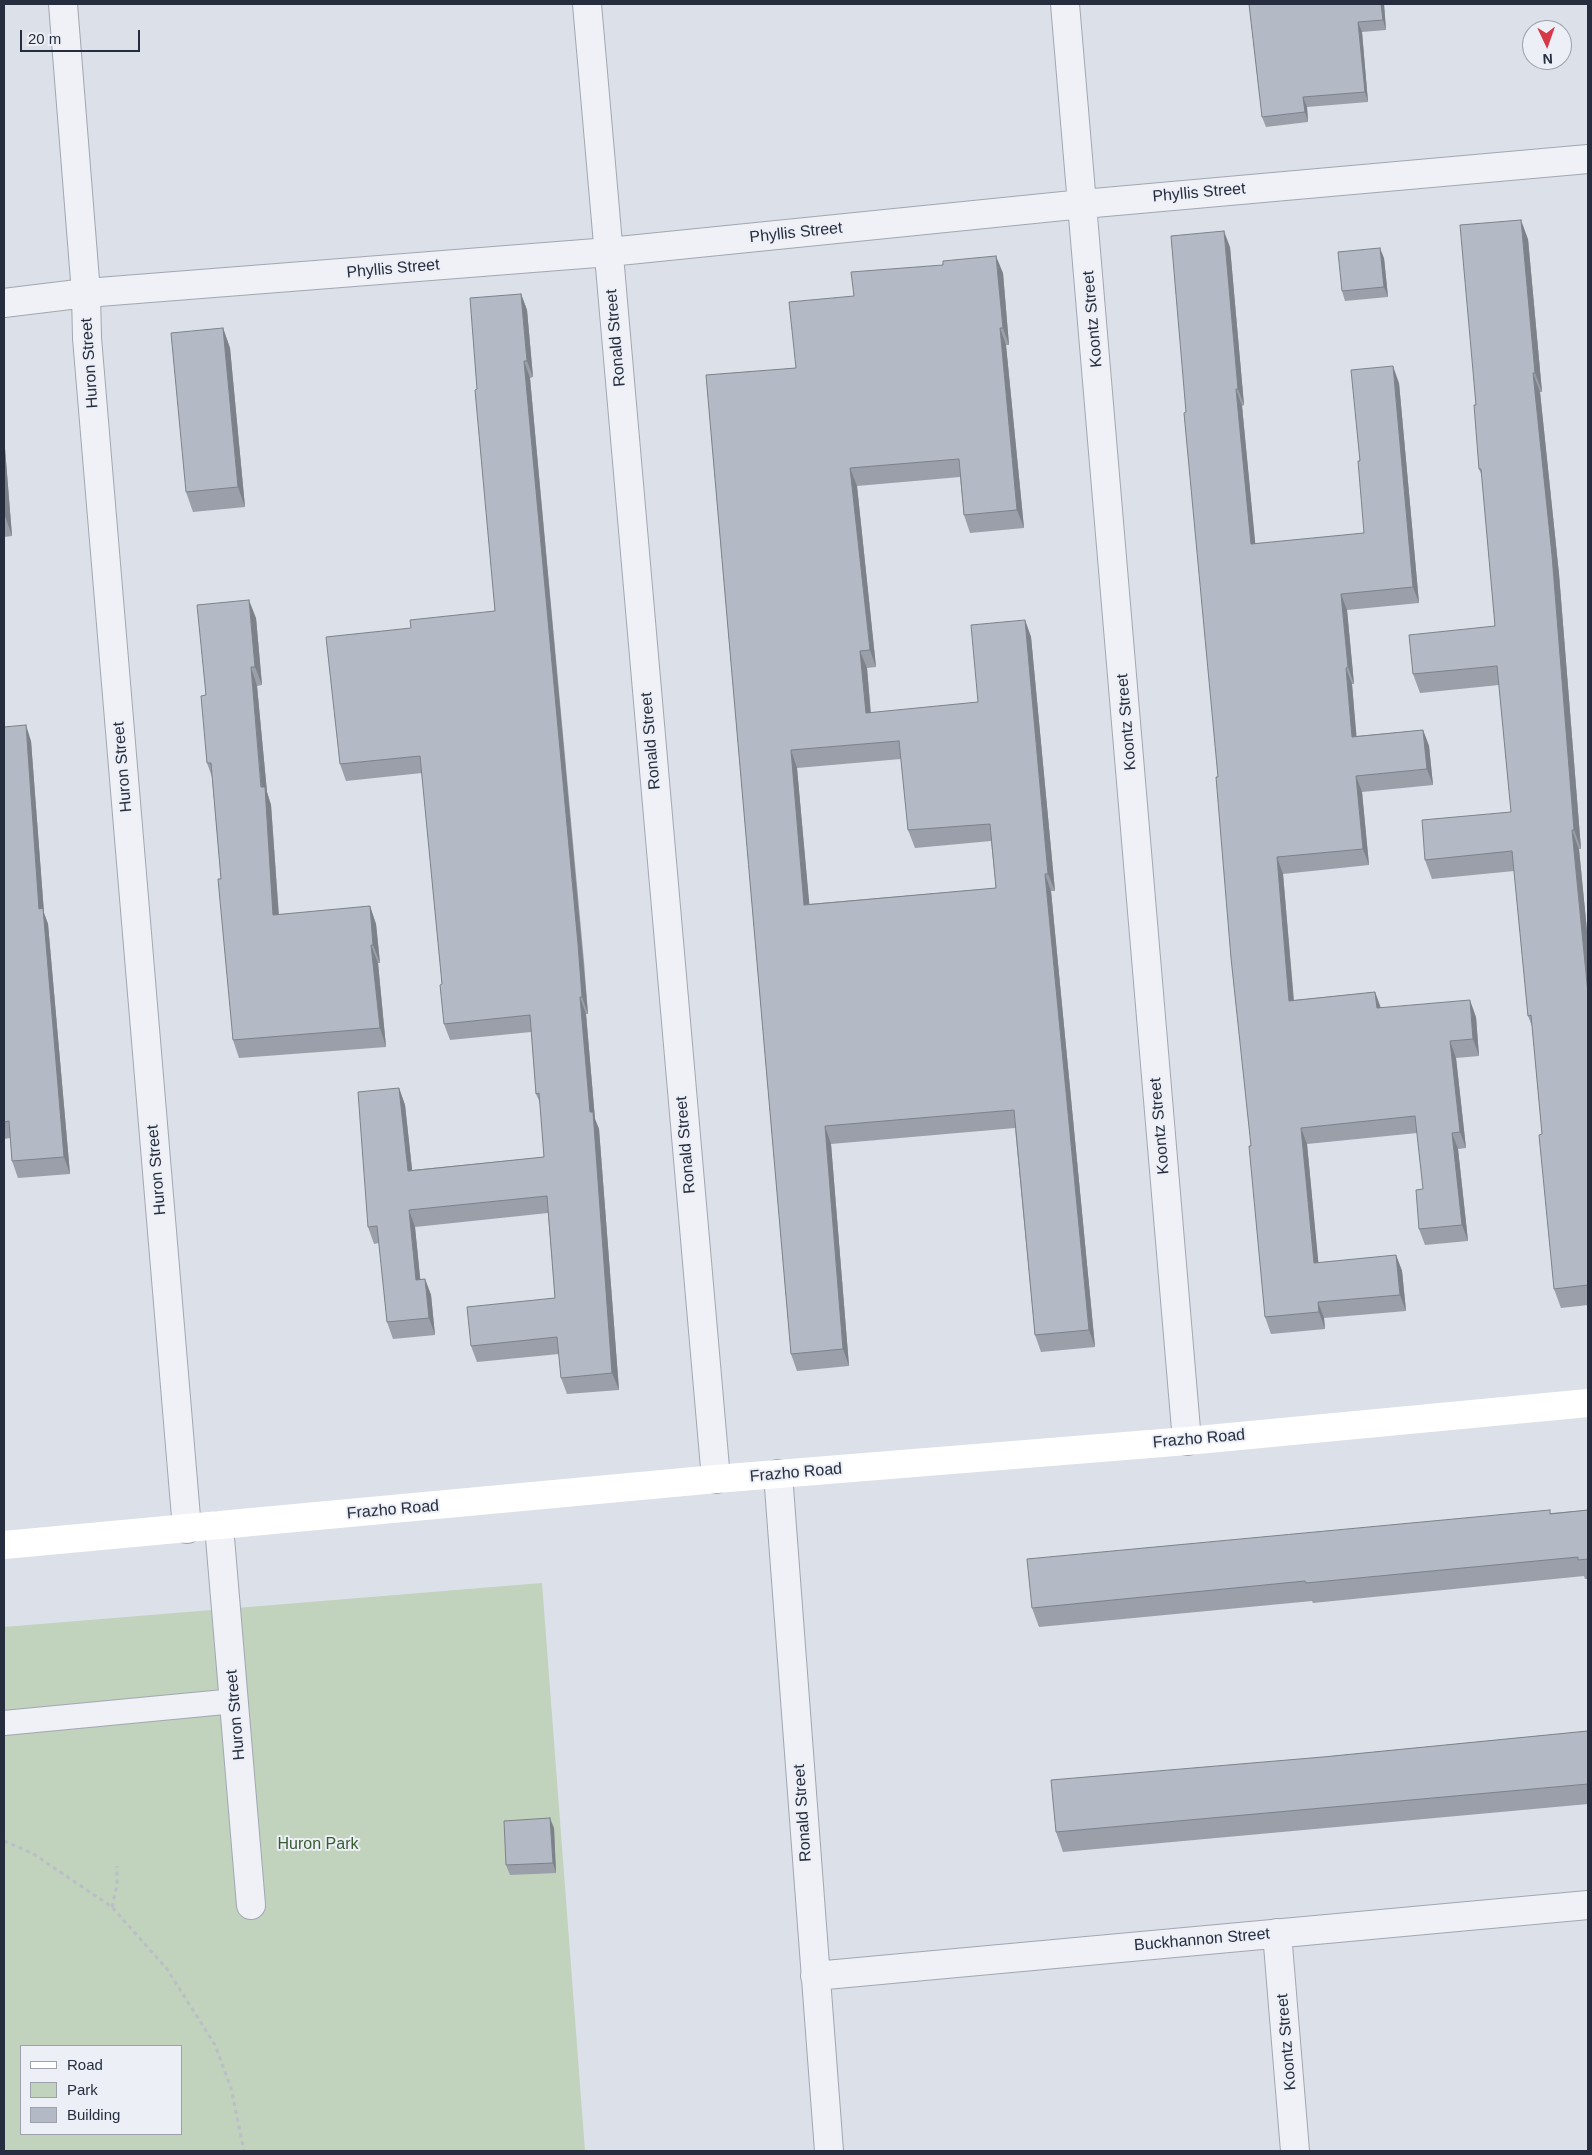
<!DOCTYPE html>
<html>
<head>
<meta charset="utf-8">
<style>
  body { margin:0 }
  #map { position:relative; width:1592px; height:2155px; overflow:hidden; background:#dce0e8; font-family:Arial,sans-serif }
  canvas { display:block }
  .frame { position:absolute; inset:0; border:5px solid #252d3f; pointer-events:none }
  .legend { position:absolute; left:20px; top:2045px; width:162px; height:90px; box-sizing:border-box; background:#eceff5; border:1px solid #9ca1ac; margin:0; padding:6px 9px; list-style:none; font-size:15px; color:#252d3f }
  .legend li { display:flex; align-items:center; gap:10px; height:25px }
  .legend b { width:25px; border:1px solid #9ca1ac }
  .north { position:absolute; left:1522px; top:20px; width:50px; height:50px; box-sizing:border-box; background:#eceff5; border:1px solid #9ca1ac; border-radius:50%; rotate:177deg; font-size:14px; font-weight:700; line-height:20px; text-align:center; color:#252d3f }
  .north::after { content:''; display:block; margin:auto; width:18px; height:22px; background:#d73747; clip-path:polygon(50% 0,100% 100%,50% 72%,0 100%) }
  .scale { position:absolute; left:20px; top:30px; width:120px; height:22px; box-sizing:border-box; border:2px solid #252d3f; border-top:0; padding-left:6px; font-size:15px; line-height:18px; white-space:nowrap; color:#252d3f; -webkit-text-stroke:4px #eceff5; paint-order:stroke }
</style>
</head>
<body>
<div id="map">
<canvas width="1592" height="2155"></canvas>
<div class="frame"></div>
<ul class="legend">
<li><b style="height:6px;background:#fff"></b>Road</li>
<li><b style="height:14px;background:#c1d2bd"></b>Park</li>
<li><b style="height:14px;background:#b3b9c5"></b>Building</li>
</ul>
<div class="north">N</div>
<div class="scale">20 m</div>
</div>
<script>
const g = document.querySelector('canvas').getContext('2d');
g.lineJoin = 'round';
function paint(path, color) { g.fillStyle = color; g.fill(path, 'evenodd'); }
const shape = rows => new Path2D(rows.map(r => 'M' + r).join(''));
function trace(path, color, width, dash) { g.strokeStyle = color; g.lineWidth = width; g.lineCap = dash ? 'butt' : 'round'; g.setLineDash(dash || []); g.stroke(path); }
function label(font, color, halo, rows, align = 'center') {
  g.font = font + ' Arial,sans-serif'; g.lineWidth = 4; g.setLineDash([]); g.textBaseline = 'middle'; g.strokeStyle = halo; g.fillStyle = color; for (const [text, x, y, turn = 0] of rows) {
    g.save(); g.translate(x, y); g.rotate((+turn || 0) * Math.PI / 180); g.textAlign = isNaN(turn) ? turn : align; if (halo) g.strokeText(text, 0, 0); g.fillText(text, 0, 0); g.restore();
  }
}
const green = shape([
  [542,1583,585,2151,4,2151,4,1627],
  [21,2046,181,2046,181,2134,21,2134]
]);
const path = shape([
  [4,1841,32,1853,112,1907,167,1969,215,2045,231,2088,244,2151],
  [112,1907,117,1885,117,1866]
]);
const lane = shape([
  [4,1723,235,1701]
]);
const street = shape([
  [63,4,86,293,87,338,187,1529],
  [587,4,716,1479],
  [1065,4,1187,1441],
  [4,303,86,293,609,252,1083,204,1588,159],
  [778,1474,829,2151],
  [219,1526,251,1905],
  [1277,1933,1295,2151],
  [815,1976,1588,1905]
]);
const secondary = shape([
  [4,1545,716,1479,1187,1441,1588,1403]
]);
const wall = shape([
  [1249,4,1384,4,1386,30,1362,32,1368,102,1307,107,1308,122,1266,127,1262,117],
  [1528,239,1542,392,1540,392,1559,574,1581,849,1579,849,1588,941,1588,1305,1561,1308,1554,1289,1542,1134,1532,1026,1528,1016,1514,871,1432,879,1425,860,1511,812,1499,685,1420,693,1413,674,1495,626,1482,476,1479,469,1476,405],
  [1230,247,1244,405,1242,406,1255,544,1364,533,1360,461,1399,383,1419,603,1347,610,1354,684,1352,684,1356,736,1423,730,1429,746,1433,785,1362,792,1369,865,1283,874,1294,1000,1375,992,1381,1008,1476,1017,1479,1056,1456,1058,1466,1148,1458,1149,1468,1241,1425,1245,1419,1229,1423,1189,1417,1133,1307,1144,1318,1263,1396,1255,1402,1271,1406,1311,1324,1318,1325,1329,1271,1334,1265,1317,1251,1146,1186,412],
  [1384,258,1388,297,1345,301,1342,291],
  [943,265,1003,273,1009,345,1006,345,1024,528,970,533,964,515,960,477,857,486,876,667,867,668,871,713,978,702,1025,620,1031,637,1055,891,1051,891,1095,1347,1041,1352,1035,1335,1015,1128,831,1144,849,1366,797,1371,791,1354,706,375,796,368,854,296],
  [901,759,908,830,915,848,991,841,996,888,809,904,797,768],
  [521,294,527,310,533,377,530,378,584,961,588,1014,586,1014,595,1119,599,1129,619,1390,567,1394,561,1378,559,1354,477,1362,471,1346,555,1298,548,1213,415,1227,420,1279,425,1279,431,1295,435,1335,393,1339,387,1322,379,1243,374,1244,368,1227,399,1088,405,1105,412,1170,544,1157,540,1103,536,1094,531,1032,450,1040,444,1024,442,984,422,773,346,781,340,764,411,628,495,611,477,389],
  [223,328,230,348,245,507,193,512,186,492],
  [4,436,12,536,4,537],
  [256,618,262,685,257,686,267,792,271,805,279,915,370,906,376,924,380,963,378,963,386,1047,239,1058,233,1040,221,879,212,777,207,763,206,695],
  [4,727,31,741,44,913,48,924,70,1174,18,1178,12,1161,10,1138,4,1139],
  [1588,1510,1588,1579,1585,1579,1584,1576,1313,1603,1312,1601,1039,1627,1032,1608,1551,1513],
  [1588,1731,1588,1804,1063,1852,1056,1832,1323,1757],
  [554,1828,556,1873,510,1875,506,1865]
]);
const shadedWall = shape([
  [1381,4,1384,4,1386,30,1383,20],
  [1358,22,1362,32,1368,102,1365,92],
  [1303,97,1307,107,1308,122,1305,112],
  [1521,220,1528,239,1542,392,1535,373],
  [1224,231,1230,247,1244,405,1238,389],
  [1380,248,1384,258,1388,297,1384,287],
  [996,256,1003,273,1009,345,1003,328],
  [521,294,527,310,533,377,527,361],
  [223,328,230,348,245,507,238,487],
  [1000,328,1006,345,1024,528,1017,510],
  [524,361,530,378,588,1014,582,997],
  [1393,366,1399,383,1419,603,1413,587],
  [1533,373,1540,392,1559,574,1581,849,1574,830],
  [1236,389,1242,406,1257,561,1251,544],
  [4,436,12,536,5,516,4,506],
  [850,468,857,486,876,667,870,650],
  [1341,594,1347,610,1354,684,1348,667],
  [249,600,256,618,262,685,255,667],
  [1025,620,1031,637,1055,891,1048,874],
  [860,651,867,668,872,731,866,713],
  [251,667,257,686,267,792,271,805,280,934,273,915],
  [1346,668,1352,684,1358,753,1352,737],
  [26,725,31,741,44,913,48,924,70,1174,64,1157,39,909],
  [1423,730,1429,746,1433,785,1427,769],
  [791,750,797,768,811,922,804,905],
  [1356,776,1362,792,1369,865,1363,849],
  [1572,830,1579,849,1588,941,1588,994],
  [1277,857,1283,874,1295,1017,1289,1001],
  [1045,874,1051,891,1095,1347,1089,1330],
  [370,906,376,924,380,963,373,945],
  [371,945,378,963,386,1047,380,1028],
  [1375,992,1381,1009,1377,1008],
  [580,997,586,1014,595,1119,599,1129,619,1390,612,1373],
  [1470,1000,1476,1017,1479,1056,1473,1039],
  [1450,1041,1456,1058,1466,1148,1460,1132],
  [399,1088,405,1105,414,1187,408,1171],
  [825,1126,831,1144,849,1366,843,1349],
  [1301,1128,1307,1144,1320,1279,1314,1263],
  [1452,1133,1458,1149,1468,1241,1462,1225],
  [409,1210,415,1227,422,1296,416,1280],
  [1396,1255,1402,1271,1406,1311,1400,1295],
  [425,1279,431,1295,435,1335,429,1318],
  [1318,1302,1324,1318,1325,1329,1319,1312],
  [550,1818,554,1828,556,1873,553,1863]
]);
const building = shape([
  [1249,4,1381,4,1383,20,1358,22,1365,92,1303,97,1305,112,1262,117,1249,4],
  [1521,220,1535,373,1533,373,1552,555,1574,830,1572,830,1588,994,1588,1285,1554,1289,1539,1135,1542,1134,1531,1015,1528,1016,1512,851,1425,860,1422,820,1511,812,1497,666,1413,674,1409,635,1495,626,1481,469,1479,469,1474,405,1476,405,1460,225,1521,220],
  [1224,231,1238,389,1236,389,1251,544,1364,533,1358,461,1360,461,1351,370,1393,366,1413,587,1341,594,1348,667,1346,668,1352,737,1423,730,1427,769,1356,776,1363,849,1277,857,1289,1001,1375,992,1377,1008,1470,1000,1473,1039,1450,1041,1460,1132,1452,1133,1462,1225,1419,1229,1416,1190,1423,1189,1415,1116,1301,1128,1314,1263,1396,1255,1400,1295,1318,1302,1319,1312,1265,1317,1249,1146,1251,1146,1231,958,1216,777,1218,777,1184,413,1186,412,1171,236,1224,231],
  [1380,248,1384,287,1342,291,1338,252,1380,248],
  [996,256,1003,328,1000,328,1017,510,964,515,959,459,850,468,870,650,860,651,866,713,978,702,971,625,1025,620,1048,874,1045,874,1089,1330,1035,1335,1014,1110,825,1126,843,1349,791,1354,706,375,796,368,789,302,854,296,851,272,943,265,943,261,996,256],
  [899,741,908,830,990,824,996,888,804,905,791,750,899,741],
  [521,294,527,361,524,361,578,944,582,997,580,997,590,1112,593,1112,612,1373,561,1378,557,1337,471,1346,467,1307,555,1298,547,1196,409,1210,416,1280,425,1279,429,1318,387,1322,377,1226,368,1227,358,1092,399,1088,408,1171,544,1157,539,1093,536,1094,530,1015,444,1024,440,985,442,984,420,756,340,764,326,637,411,628,410,620,495,611,475,390,477,389,470,298,521,294],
  [223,328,238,487,186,492,171,333,223,328],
  [249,600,255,667,251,667,261,787,265,787,273,915,370,906,373,945,371,945,380,1028,233,1040,218,879,221,879,211,763,207,763,201,696,206,695,197,605,249,600],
  [26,725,39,909,43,908,64,1157,12,1161,9,1121,4,1122,4,727,26,725],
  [1550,1510,1550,1514,1588,1510,1588,1559,1578,1560,1578,1557,1306,1583,1305,1581,1032,1608,1027,1559,1550,1510],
  [1588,1731,1588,1784,1056,1832,1051,1780,1323,1757,1588,1731],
  [550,1818,553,1863,506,1865,504,1821,550,1818]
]);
const streetNames = [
  ["Phyllis Street",1199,193,-5],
  ["Phyllis Street",796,233,-6],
  ["Phyllis Street",393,269,-5],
  ["Koontz Street",1093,319,-95],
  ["Ronald Street",616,338,-95],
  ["Huron Street",90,363,-94],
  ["Koontz Street",1127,722,-95],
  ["Ronald Street",651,741,-95],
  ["Huron Street",123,767,-95],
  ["Koontz Street",1160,1126,-95],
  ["Ronald Street",686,1145,-95],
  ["Huron Street",157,1170,-95],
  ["Frazho Road",1199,1439,-5],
  ["Frazho Road",796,1473,-5],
  ["Frazho Road",393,1510,-5],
  ["Huron Street",236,1715,-95],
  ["Ronald Street",803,1813,-94],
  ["Buckhannon Street",1202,1940,-5],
  ["Koontz Street",1287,2042,-95]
];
const parkNames = [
  ["Huron Park",318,1845]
];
paint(green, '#c1d2bd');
trace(lane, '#a1a7b2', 26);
trace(street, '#a1a7b2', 30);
trace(path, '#babec6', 3, [4, 4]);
trace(lane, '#eff1f6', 24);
trace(street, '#eff1f6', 28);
trace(secondary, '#fff', 28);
paint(wall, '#9a9fa9');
paint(shadedWall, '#7d828a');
paint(building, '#b3b9c5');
trace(building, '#7d828a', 1);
label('16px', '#252d3f', '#eceff5', streetNames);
label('16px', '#375c31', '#eceff5', parkNames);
</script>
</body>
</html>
